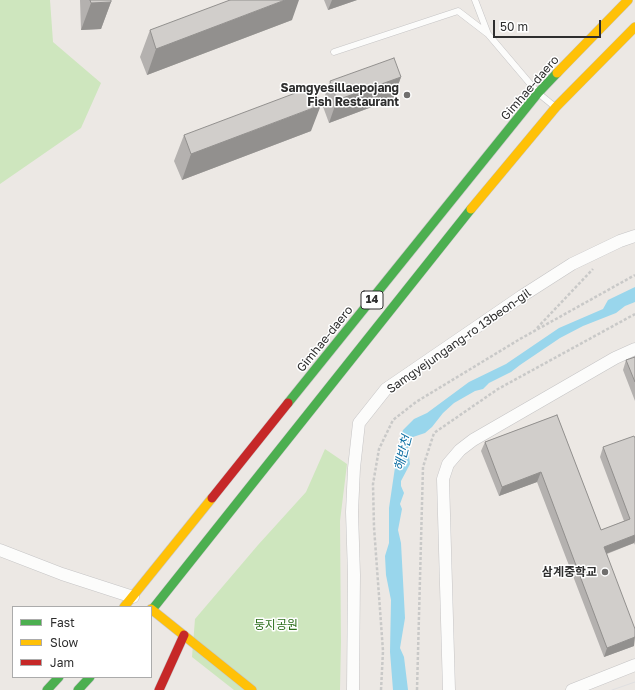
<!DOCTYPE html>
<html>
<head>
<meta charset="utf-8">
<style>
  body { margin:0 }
  #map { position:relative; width:635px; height:690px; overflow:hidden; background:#ece8e4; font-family:"Golos Text",sans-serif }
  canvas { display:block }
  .legend { position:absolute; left:12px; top:606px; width:140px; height:72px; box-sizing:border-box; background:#fff; border:1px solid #ababab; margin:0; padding:5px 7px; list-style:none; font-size:12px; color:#2e2e2e }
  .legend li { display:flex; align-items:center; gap:8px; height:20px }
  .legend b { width:20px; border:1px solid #ababab }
  .scale { position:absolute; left:493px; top:20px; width:108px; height:18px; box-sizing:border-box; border:2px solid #2e2e2e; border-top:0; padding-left:5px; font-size:12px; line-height:14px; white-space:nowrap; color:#2e2e2e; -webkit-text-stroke:3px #fff; paint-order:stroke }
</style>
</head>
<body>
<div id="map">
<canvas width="635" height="690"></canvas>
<ul class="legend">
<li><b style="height:5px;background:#4caf50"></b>Fast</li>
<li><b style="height:5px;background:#ffc107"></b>Slow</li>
<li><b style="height:5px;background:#c62828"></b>Jam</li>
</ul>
<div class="scale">50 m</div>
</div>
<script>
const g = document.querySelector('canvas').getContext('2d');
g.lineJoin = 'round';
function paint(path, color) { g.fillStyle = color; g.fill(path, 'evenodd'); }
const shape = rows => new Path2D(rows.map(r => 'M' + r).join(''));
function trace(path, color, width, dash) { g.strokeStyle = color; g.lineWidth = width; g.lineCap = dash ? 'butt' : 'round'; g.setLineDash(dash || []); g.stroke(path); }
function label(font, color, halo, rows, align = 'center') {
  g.font = font + ' "Golos Text","Noto Sans KR",sans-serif'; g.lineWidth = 3; g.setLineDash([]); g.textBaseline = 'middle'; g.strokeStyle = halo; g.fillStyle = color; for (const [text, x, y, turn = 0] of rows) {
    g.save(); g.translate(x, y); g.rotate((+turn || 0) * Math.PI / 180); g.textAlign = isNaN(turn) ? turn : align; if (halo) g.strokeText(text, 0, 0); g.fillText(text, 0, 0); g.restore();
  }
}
const green = shape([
  [0,0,50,0,53,42,101,83,81,128,0,184],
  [325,449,347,464,340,521,341,642,340,690,234,690,192,657,195,619,258,545,306,492]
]);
const water = shape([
  [635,287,635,302,625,306,616,313,583,326,560,338,520,365,511,372,489,383,483,389,475,391,454,403,443,413,432,427,425,433,410,438,408,449,410,464,401,481,401,486,404,493,400,504,402,509,398,530,401,543,405,618,400,648,404,657,408,690,393,690,390,652,391,600,386,575,385,556,389,543,389,508,398,447,403,430,414,419,427,413,469,382,506,364,559,328,603,309,608,300]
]);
const path = shape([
  [537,328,593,269],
  [381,690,383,651,374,527,373,484,379,449,393,420,416,402,520,339,635,275],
  [417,690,423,467,434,433,498,389,635,314]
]);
const lane = shape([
  [475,0,488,34,538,93,554,106],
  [334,52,458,11,488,34]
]);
const street = shape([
  [0,550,62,574,133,597],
  [353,690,354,575,352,512,354,468,359,423,386,389,522,296,572,264,620,241,635,236],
  [449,690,443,479,448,464,460,450,473,440,615,358,635,349],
  [572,690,635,665]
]);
const fast = shape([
  [288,403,538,93,557,73],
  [151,611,471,209],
  [47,690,59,677],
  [78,690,90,677]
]);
const slow = shape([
  [557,73,628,0],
  [471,209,556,107,635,27],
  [124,607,212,498],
  [151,609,252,690]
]);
const jam = shape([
  [212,498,288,403],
  [159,690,184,635]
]);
const tram = shape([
  [612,690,635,682]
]);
const wall = shape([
  [80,0,111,0,111,2,101,29,81,30],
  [324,0,357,0,328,10],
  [292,20,147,75,140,57,150,30],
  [401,77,393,99,329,123,322,104,330,81],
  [311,131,182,180,174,161,184,135],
  [635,357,635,401,623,370,626,360],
  [557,415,601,530,624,521,600,457,603,447,635,438,635,545,634,543,607,554,634,646,604,657,537,482,499,496,481,451,485,442]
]);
const shadedWall = shape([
  [285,0,299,0,292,20,147,75,156,49],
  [332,0,357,0,328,10],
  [111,2,101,29,81,30,91,3],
  [401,77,393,99,329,123,337,100],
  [321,105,311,131,182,180,191,154],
  [541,472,537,482,499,496,502,487],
  [635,535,635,541,634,543,600,556,604,547],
  [635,637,634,646,604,657,607,648]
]);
const building = shape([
  [90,0,111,0,111,2,91,3,90,0],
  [230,0,285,0,156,49,150,30,230,0],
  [394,58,401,77,337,100,330,81,394,58],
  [314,86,321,105,191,154,184,135,314,86],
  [635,357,635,382,626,360,635,357],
  [557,415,601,530,630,519,603,447,634,436,635,438,635,535,604,547,635,629,635,637,607,648,541,472,502,487,485,442,557,415]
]);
const markers = [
  [407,95,4,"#706f6e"],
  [605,572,4,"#706f6e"]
];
const shields = [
  [372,300,22]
];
const shieldNames = [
  ["14",372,300]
];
const poiNames = [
  ["Samgyesillaepojang",399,88],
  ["Fish Restaurant",399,102],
  ["삼계중학교",597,572]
];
const streetNames = [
  ["Gimhae-daero",530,88,-49],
  ["Gimhae-daero",325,339,-51],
  ["Samgyejungang-ro 13beon-gil",459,341,-35]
];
const parkNames = [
  ["둥지공원",276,625]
];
const waterNames = [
  ["해반천",403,453,-76]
];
paint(green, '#cee6be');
paint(water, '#99d6ec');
trace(lane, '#c5c4c5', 7);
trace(street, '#c5c4c5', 13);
trace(fast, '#c5c4c5', 10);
trace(slow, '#c5c4c5', 10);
trace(jam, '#c5c4c5', 10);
trace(path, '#c9c9c8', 2.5, [3, 2]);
trace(lane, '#fcfcfb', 6);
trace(street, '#fcfcfb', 12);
trace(fast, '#4caf50', 9);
trace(slow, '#ffc107', 9);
trace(jam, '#c62828', 9);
trace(tram, '#dfdfe1', 1);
paint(wall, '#b4b1af');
paint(shadedWall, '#92908e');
paint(building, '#d1cecb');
trace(building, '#92908e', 1);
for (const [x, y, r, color] of markers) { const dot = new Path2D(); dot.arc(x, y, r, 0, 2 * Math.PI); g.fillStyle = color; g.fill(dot); trace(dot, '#fff', 1.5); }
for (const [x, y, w] of shields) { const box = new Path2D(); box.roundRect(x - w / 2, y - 9, w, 18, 3); g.fillStyle = '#fff'; g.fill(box); trace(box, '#2e2e2e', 1); }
label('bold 11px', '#2e2e2e', null, shieldNames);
label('bold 12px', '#2e2e2e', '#fff', poiNames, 'right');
label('12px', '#2e2e2e', '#fff', streetNames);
label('12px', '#2c6e1b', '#fff', parkNames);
label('italic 13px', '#0d6fa3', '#fff', waterNames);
</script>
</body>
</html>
